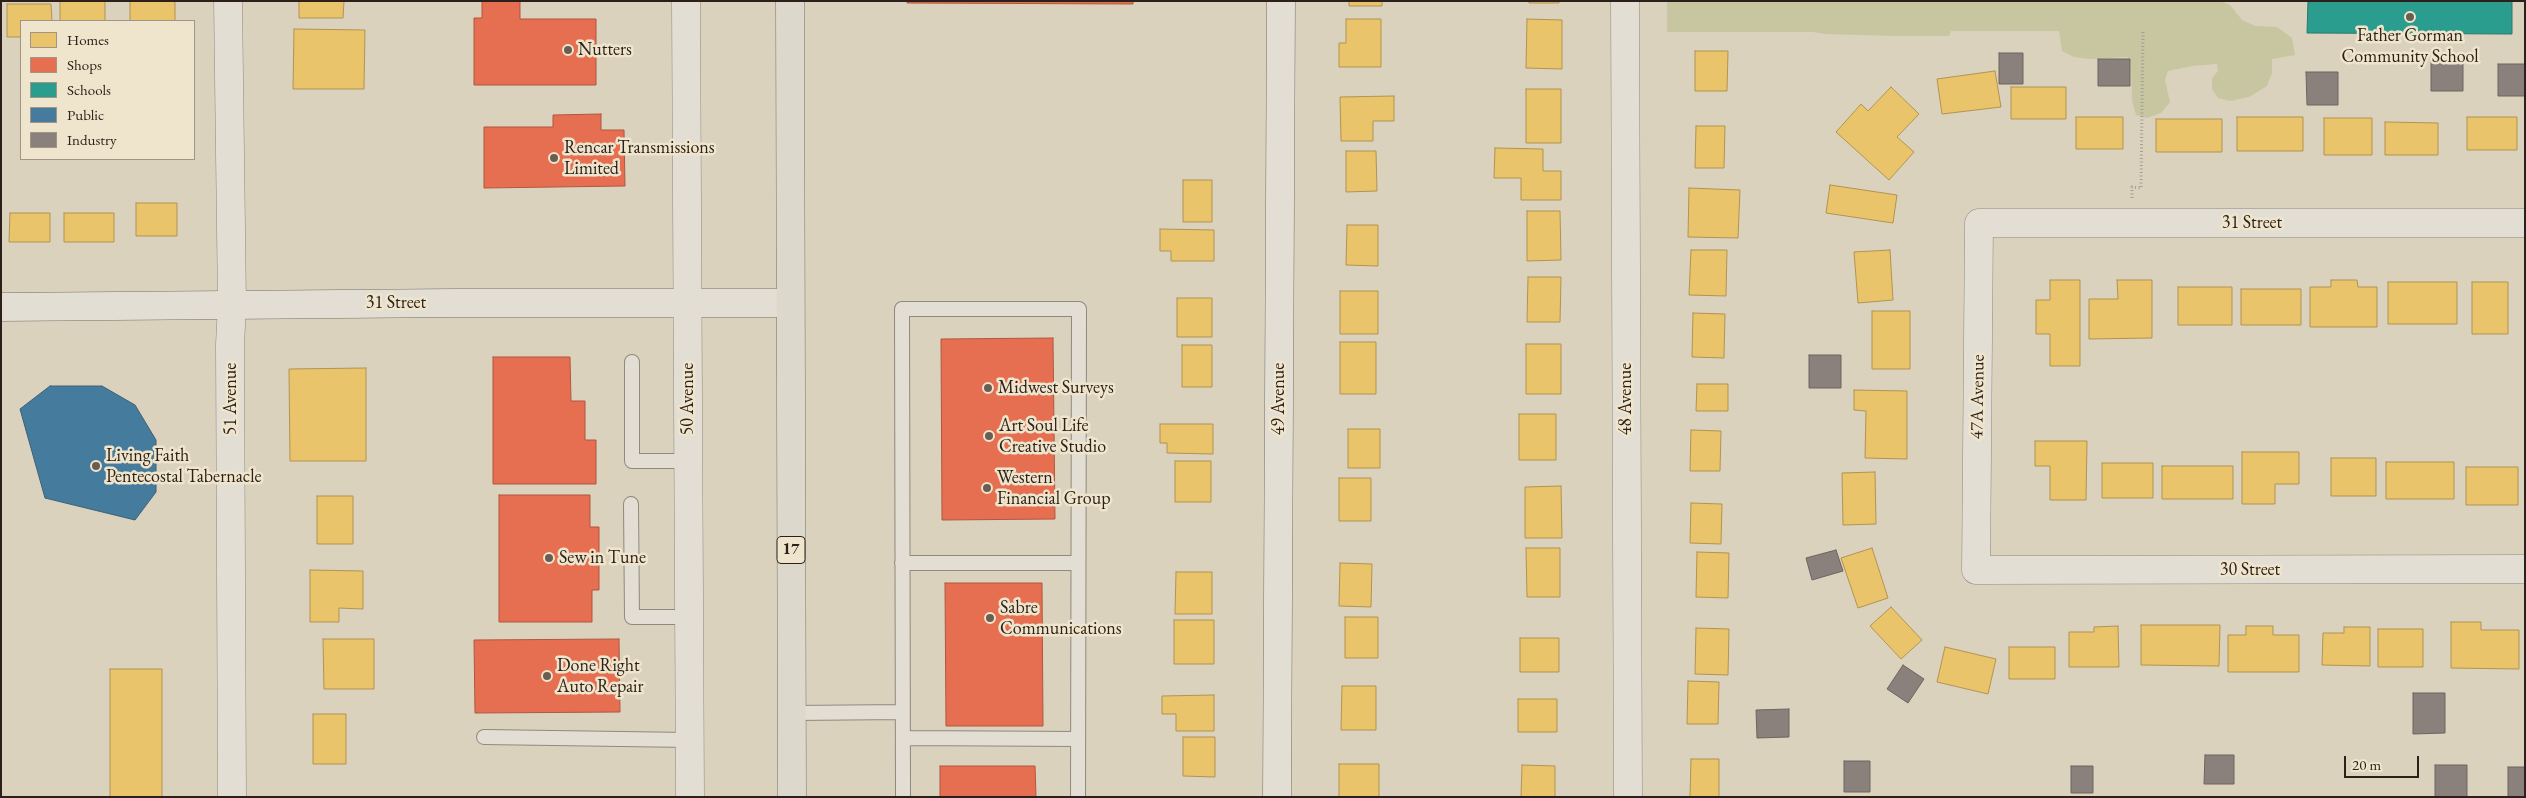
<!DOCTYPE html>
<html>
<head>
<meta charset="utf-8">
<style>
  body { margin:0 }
  #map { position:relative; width:2526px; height:798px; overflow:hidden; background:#dad2bd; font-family:"EB Garamond",serif }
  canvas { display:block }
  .frame { position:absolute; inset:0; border:2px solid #2d201a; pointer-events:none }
  .legend { position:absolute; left:20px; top:20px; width:175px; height:140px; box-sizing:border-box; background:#efe5cc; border:1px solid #a19685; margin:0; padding:6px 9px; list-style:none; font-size:15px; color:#2d201a }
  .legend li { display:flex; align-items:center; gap:10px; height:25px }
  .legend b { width:25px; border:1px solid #a19685 }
  .scale { position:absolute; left:2344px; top:756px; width:75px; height:22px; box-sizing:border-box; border:2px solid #2d201a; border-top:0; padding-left:6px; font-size:15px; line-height:18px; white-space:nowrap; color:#2d201a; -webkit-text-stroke:4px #efe5cc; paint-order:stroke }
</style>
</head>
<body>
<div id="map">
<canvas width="2526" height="798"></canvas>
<div class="frame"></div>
<ul class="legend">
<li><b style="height:14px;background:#e9c46a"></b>Homes</li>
<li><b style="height:14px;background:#e76f51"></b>Shops</li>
<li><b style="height:14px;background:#2a9d8f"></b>Schools</li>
<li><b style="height:14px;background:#457b9d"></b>Public</li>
<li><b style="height:14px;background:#8a817c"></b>Industry</li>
</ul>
<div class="scale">20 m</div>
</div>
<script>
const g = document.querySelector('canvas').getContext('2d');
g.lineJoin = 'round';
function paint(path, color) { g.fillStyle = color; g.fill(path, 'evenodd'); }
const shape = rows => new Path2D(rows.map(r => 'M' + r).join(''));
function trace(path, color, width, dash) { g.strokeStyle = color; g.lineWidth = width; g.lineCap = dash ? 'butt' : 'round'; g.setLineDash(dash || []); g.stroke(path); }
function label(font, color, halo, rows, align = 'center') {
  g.font = font + ' "EB Garamond",serif'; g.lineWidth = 5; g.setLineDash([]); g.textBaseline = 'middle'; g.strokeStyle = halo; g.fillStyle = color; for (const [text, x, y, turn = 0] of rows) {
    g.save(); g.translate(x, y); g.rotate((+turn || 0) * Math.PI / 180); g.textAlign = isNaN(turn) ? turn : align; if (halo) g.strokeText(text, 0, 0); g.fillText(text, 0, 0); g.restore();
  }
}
const green = shape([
  [1667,1,2220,1,2230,5,2242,20,2255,26,2277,27,2292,38,2295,55,2272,59,2272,73,2267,86,2249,97,2230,101,2218,98,2212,89,2212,78,2218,71,2217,64,2192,66,2168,71,2165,80,2170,102,2161,113,2147,118,2136,115,2132,100,2131,62,2127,57,2090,59,2074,57,2062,51,2059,31,1951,31,1949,36,1897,36,1825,34,1813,32,1667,32]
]);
const homes = shape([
  [60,1,105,1,105,21,60,21,60,1],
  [130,1,175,1,175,21,130,21,130,1],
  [299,1,344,1,343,18,299,18,299,1],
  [1349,1,1382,1,1382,6,1349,6,1349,1],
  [1529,1,1559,1,1559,3,1529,3,1529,1],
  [7,4,51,4,52,21,21,21,21,37,7,37,7,4],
  [1346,19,1381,19,1381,67,1339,67,1339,43,1346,43,1346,19],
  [1527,19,1562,20,1562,69,1526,68,1527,19],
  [294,29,365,30,364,89,293,89,294,29],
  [1695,51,1728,51,1727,91,1695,91,1695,51],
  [1995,71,2001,107,1942,114,1937,79,1995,71],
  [1891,87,1919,114,1897,137,1914,152,1889,180,1836,132,1861,104,1868,111,1891,87],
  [2011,87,2066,87,2066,119,2011,119,2011,87],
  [1526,89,1561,89,1561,143,1526,143,1526,89],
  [1394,96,1394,121,1373,121,1373,141,1341,141,1340,97,1394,96],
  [2076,117,2123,117,2123,149,2076,149,2076,117],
  [2237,117,2303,117,2303,151,2237,151,2237,117],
  [2467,117,2517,117,2517,150,2467,150,2467,117],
  [2324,118,2372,118,2372,155,2324,155,2324,118],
  [2156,119,2222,119,2222,152,2156,152,2156,119],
  [2385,122,2438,123,2438,155,2385,155,2385,122],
  [1696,126,1725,126,1724,168,1695,168,1696,126],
  [1495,148,1543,149,1543,171,1561,171,1561,200,1521,200,1521,178,1494,178,1495,148],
  [1346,151,1376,151,1377,191,1346,192,1346,151],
  [1183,180,1212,180,1212,222,1183,222,1183,180],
  [1830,185,1897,195,1893,223,1826,213,1830,185],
  [1689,188,1740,190,1738,238,1688,237,1689,188],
  [136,203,177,203,177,236,136,236,136,203],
  [1527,211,1560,211,1561,260,1527,261,1527,211],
  [10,213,50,213,50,242,9,242,10,213],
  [64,213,114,213,114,242,64,242,64,213],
  [1347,225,1378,225,1378,266,1346,265,1347,225],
  [1160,229,1214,230,1214,261,1171,261,1171,251,1160,251,1160,229],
  [1691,250,1727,250,1726,296,1689,295,1691,250],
  [1890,250,1893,300,1858,303,1854,252,1890,250],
  [1528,277,1561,277,1560,322,1527,322,1528,277],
  [2050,280,2080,280,2080,366,2050,366,2050,334,2036,334,2036,300,2050,300,2050,280],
  [2117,280,2152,280,2152,338,2089,339,2089,299,2118,299,2117,280],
  [2331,280,2357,280,2358,287,2377,287,2377,327,2310,327,2310,287,2331,287,2331,280],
  [2388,282,2457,282,2457,324,2388,324,2388,282],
  [2472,282,2508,282,2508,334,2472,334,2472,282],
  [2178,287,2232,287,2232,325,2178,325,2178,287],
  [2241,289,2301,289,2301,325,2241,325,2241,289],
  [1340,291,1378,291,1378,334,1340,334,1340,291],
  [1177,298,1212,298,1212,337,1177,337,1177,298],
  [1872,311,1910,311,1910,369,1872,369,1872,311],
  [1693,313,1725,314,1724,358,1692,357,1693,313],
  [1340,342,1376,342,1376,394,1340,394,1340,342],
  [1526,344,1561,344,1561,394,1526,394,1526,344],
  [1182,345,1212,345,1212,387,1182,387,1182,345],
  [366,368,366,461,290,461,289,369,366,368],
  [1697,384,1728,384,1728,411,1696,411,1697,384],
  [1854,390,1907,391,1907,459,1865,458,1866,411,1854,410,1854,390],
  [1519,414,1556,414,1556,460,1519,460,1519,414],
  [1160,424,1213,424,1213,454,1167,453,1167,443,1160,443,1160,424],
  [1348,429,1380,429,1380,468,1348,468,1348,429],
  [1691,430,1721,431,1720,471,1690,471,1691,430],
  [2035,441,2087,441,2086,500,2050,500,2050,466,2035,466,2035,441],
  [2242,452,2299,452,2299,484,2275,484,2275,504,2242,504,2242,452],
  [2331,458,2376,458,2376,496,2331,496,2331,458],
  [1175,461,1211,461,1211,502,1175,502,1175,461],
  [2386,462,2454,462,2454,499,2386,499,2386,462],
  [2102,463,2153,463,2153,498,2102,498,2102,463],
  [2162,466,2233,466,2233,499,2162,499,2162,466],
  [2466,467,2518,467,2518,505,2466,505,2466,467],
  [1875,472,1876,524,1843,525,1842,473,1875,472],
  [1339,478,1371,478,1371,521,1339,521,1339,478],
  [1561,486,1562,538,1525,538,1525,487,1561,486],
  [317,496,353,496,353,544,317,544,317,496],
  [1691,503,1722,504,1721,544,1690,543,1691,503],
  [1526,548,1560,548,1560,597,1527,597,1526,548],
  [1872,548,1888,598,1858,608,1841,558,1872,548],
  [1697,552,1729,553,1728,598,1696,597,1697,552],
  [1340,563,1372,564,1371,607,1339,606,1340,563],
  [310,570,363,571,363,609,339,608,339,622,310,622,310,570],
  [1176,572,1212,572,1212,614,1175,614,1176,572],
  [1891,607,1922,640,1901,659,1870,626,1891,607],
  [1345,617,1378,617,1378,658,1345,658,1345,617],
  [1174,620,1214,620,1214,664,1174,664,1174,620],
  [2451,622,2481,622,2481,630,2519,630,2519,669,2451,668,2451,622],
  [2141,625,2220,625,2219,666,2141,665,2141,625],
  [2118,626,2119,667,2069,667,2069,632,2094,632,2094,627,2118,626],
  [2246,626,2273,626,2273,635,2299,635,2299,672,2228,672,2228,635,2246,635,2246,626],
  [2344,627,2370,627,2370,666,2322,665,2323,633,2344,633,2344,627],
  [1696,628,1729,629,1728,675,1695,674,1696,628],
  [2378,629,2423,629,2423,667,2378,667,2378,629],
  [1520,638,1559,638,1559,672,1520,672,1520,638],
  [323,639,374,639,374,689,324,689,323,639],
  [1945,647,1996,659,1988,694,1937,682,1945,647],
  [2009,647,2055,647,2055,679,2009,679,2009,647],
  [110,669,162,669,162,797,110,797,110,669],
  [1688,681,1719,682,1718,724,1687,724,1688,681],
  [1342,686,1376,686,1376,730,1341,730,1342,686],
  [1214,695,1214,731,1176,731,1176,714,1162,714,1162,696,1214,695],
  [1518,699,1557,699,1557,732,1518,732,1518,699],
  [313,714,346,714,346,764,313,764,313,714],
  [1183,737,1215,737,1215,777,1183,776,1183,737],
  [1691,759,1719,759,1719,797,1690,797,1691,759],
  [1339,764,1379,764,1379,797,1339,797,1339,764],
  [1522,765,1555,766,1555,797,1521,797,1522,765]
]);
const shops = shape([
  [482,1,520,1,520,19,596,19,596,85,474,85,474,18,482,18,482,1],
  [907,1,1133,1,1133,4,907,3,907,1],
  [601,114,601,130,624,130,625,186,484,188,484,127,553,127,553,115,601,114],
  [1053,338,1055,519,942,520,941,339,1053,338],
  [493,357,570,357,571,401,585,401,585,440,596,440,596,484,493,484,493,357],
  [499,495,590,495,590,527,599,527,599,590,592,590,592,622,499,622,499,495],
  [945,583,1042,583,1043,726,946,726,945,583],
  [619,639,620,712,475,713,474,640,619,639],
  [940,766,1035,766,1036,797,940,797,940,766]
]);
const schools = shape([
  [2308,1,2512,1,2512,34,2307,33,2308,1]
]);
const public = shape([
  [50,386,102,386,135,405,156,440,156,492,135,520,45,498,20,409,50,386]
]);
const industry = shape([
  [1999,53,2023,53,2023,84,1999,84,1999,53],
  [2463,57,2463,91,2431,91,2431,58,2463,57],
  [2098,59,2130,59,2130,86,2098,86,2098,59],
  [2498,64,2525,64,2525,96,2498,96,2498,64],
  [2306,72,2338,72,2338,105,2307,105,2306,72],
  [1809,355,1841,355,1841,388,1809,388,1809,355],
  [1836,550,1843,571,1812,580,1806,558,1836,550],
  [1903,665,1924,679,1908,703,1887,689,1903,665],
  [2413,693,2445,693,2445,733,2413,734,2413,693],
  [1789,709,1789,737,1757,738,1756,710,1789,709],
  [2205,755,2234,755,2234,784,2204,784,2205,755],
  [1844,761,1870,761,1870,792,1844,792,1844,761],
  [2435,765,2467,765,2467,797,2435,797,2435,765],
  [2071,766,2093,766,2093,793,2071,793,2071,766],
  [2508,767,2525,767,2525,797,2508,797,2508,767]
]);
const path = shape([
  [2132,198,2132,187,2141,188,2143,31]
]);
const lane = shape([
  [632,362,632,461,688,461],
  [631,504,632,617,689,617],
  [902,563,1078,563],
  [792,713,903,712],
  [484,737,690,740],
  [904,738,1078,739],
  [903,797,902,309,1079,309,1078,797]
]);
const street = shape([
  [228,1,232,305,230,345,232,797],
  [686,1,690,797],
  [1625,1,1628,797],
  [2525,223,1979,223,1976,570,2525,569]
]);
const secondary = shape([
  [1,307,454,303,790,303],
  [1277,797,1281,1]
]);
const primary = shape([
  [790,1,792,797]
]);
const markers = [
  [2410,17,5,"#6a5e53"],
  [568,50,5,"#6a5e53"],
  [554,158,5,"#6a5e53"],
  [988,388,5,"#6a5e53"],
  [989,436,5,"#6a5e53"],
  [96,466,5,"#6a5e53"],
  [987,488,5,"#6a5e53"],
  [549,558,5,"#6a5e53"],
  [990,618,5,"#6a5e53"],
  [547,676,5,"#6a5e53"]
];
const shields = [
  [791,550,28]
];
const shieldNames = [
  ["17",791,550]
];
const poiNames = [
  ["Father Gorman",2410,36,"center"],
  ["Community School",2410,57,"center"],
  ["Nutters",578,50],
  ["Rencar Transmissions",564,148],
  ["Limited",564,169],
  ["Midwest Surveys",998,388],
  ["Art Soul Life",999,426],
  ["Creative Studio",999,447],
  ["Living Faith",106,456],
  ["Pentecostal Tabernacle",106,477],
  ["Western",997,478],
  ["Financial Group",997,499],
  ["Sew in Tune",559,558],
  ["Sabre",1000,608],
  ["Communications",1000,629],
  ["Done Right",557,666],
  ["Auto Repair",557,687]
];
const streetNames = [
  ["31 Street",2252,223],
  ["31 Street",396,303],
  ["47A Avenue",1978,397,-89],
  ["51 Avenue",231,399,-90],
  ["50 Avenue",688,399,-90],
  ["49 Avenue",1279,399,-90],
  ["48 Avenue",1626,399,-90],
  ["30 Street",2250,570]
];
paint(green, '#c7c6a0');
paint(homes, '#e9c46a');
trace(homes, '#b19352', 1);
paint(shops, '#e76f51');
trace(shops, '#af5740', 1);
paint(schools, '#2a9d8f');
trace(schools, '#2b786c', 1);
paint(public, '#457b9d');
trace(public, '#3e6076', 1);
paint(industry, '#8a817c');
trace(industry, '#6e645f', 1);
trace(lane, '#90897d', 16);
trace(street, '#90897d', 29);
trace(secondary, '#787167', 29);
trace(primary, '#787167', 29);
trace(path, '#a29d95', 3, [1, 2.5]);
trace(lane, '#e2ded3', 14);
trace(street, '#e2ded3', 28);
trace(secondary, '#e2ded3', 28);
trace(primary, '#ddd8cc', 28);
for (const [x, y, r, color] of markers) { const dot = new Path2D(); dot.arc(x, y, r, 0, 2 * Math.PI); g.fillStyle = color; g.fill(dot); trace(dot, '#efe5cc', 2); }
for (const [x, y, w] of shields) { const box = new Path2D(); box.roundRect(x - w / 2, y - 13.5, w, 27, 4); g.fillStyle = '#efe5cc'; g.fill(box); trace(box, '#2d201a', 1); }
label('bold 16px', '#2d201a', null, shieldNames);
label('18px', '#2d201a', '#efe5cc', poiNames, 'left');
label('18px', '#2d201a', '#efe5cc', streetNames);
</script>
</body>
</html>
